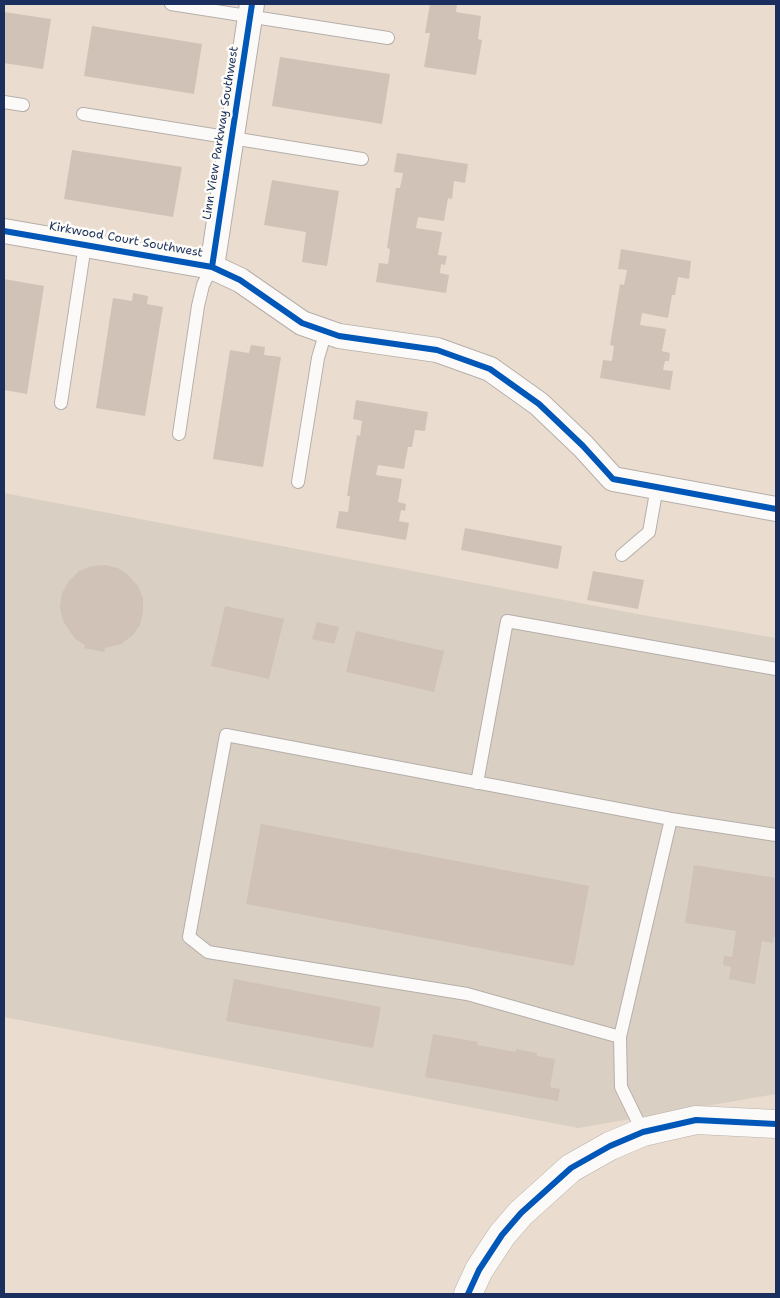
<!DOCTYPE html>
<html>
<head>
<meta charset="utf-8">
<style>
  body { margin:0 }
  #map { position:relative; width:780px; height:1298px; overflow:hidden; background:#eaddcf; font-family:"Shantell Sans",sans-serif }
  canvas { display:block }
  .frame { position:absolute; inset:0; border:5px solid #1b2f5e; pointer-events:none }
</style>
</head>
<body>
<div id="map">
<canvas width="780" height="1298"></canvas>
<div class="frame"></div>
</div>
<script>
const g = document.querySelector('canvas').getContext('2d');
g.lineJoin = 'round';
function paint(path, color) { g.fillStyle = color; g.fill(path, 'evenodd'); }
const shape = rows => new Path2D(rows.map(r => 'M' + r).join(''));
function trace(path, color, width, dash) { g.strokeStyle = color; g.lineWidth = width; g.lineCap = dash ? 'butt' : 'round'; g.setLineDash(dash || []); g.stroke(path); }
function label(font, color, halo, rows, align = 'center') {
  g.font = font + ' "Shantell Sans",sans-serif'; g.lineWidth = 5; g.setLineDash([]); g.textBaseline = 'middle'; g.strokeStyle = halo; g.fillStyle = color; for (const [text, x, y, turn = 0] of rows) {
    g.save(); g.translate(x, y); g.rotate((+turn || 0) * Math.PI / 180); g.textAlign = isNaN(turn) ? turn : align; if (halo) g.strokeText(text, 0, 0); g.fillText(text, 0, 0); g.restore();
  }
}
const industrial = shape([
  [4,493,648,616,776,638,776,1094,578,1128,4,1017]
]);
const building = shape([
  [430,4,457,4,456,12,481,16,478,39,482,40,476,75,424,67,430,33,425,33],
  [4,12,51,19,43,69,4,63],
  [92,26,202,44,194,94,84,76],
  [280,57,390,74,382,124,272,106],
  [72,150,182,167,173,217,64,199],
  [397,153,468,164,465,183,454,181,452,199,448,198,444,221,418,217,416,228,442,232,438,255,447,256,445,265,441,264,440,273,449,275,446,293,376,282,379,263,388,264,390,249,387,248,396,188,400,188,403,173,394,172],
  [272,180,339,191,327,266,302,262,306,232,264,225],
  [621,249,691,261,689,279,678,277,675,295,672,295,668,318,642,313,640,325,666,329,662,351,670,353,669,361,665,361,663,370,673,371,670,390,600,378,603,360,612,361,614,346,610,345,620,284,624,285,627,270,618,269],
  [4,279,44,286,27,394,4,390],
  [133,293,148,296,147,304,163,307,145,416,96,408,113,298,132,301],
  [251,345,265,347,264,355,281,357,263,467,213,459,230,350,249,353],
  [356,400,428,412,425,431,415,430,412,447,408,447,404,469,378,465,376,475,402,479,398,502,406,504,405,511,401,510,399,521,409,523,406,540,336,528,339,511,348,512,350,496,347,496,357,435,360,436,362,421,353,419],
  [465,528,562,546,558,569,461,550],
  [105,565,118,568,129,576,138,586,143,598,143,612,140,625,132,636,121,644,105,648,104,652,84,648,85,645,75,639,63,621,60,607,62,593,69,581,79,571,92,566],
  [593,571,644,580,638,609,587,600],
  [225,606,284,619,269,679,211,666],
  [317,622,339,627,334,644,312,639],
  [356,631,444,651,434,692,346,672],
  [261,824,589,886,574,966,246,904],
  [694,865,776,878,776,937,774,937,773,943,762,941,755,984,729,979,731,967,723,965,724,956,732,957,736,931,685,923],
  [234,979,381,1007,373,1048,226,1021],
  [433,1034,478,1042,477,1045,516,1052,516,1049,537,1053,537,1056,555,1059,550,1087,560,1089,558,1101,425,1077]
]);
const service = shape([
  [171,4,388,38],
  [4,102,23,105],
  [83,114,362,159],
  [61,403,85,245],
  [179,434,198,306,203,285,212,267],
  [298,482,318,358,326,331],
  [622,555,649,532,657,487],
  [477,783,507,621,776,669],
  [671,819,776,835],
  [620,1037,467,994,208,952,189,937,226,735,671,819,620,1037,621,1087,643,1132]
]);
const minor = shape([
  [4,231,212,267,240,280,302,323,339,336,437,350,490,369,539,404,583,446,613,479,776,509],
  [212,267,252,4]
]);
const tertiary = shape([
  [468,1294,479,1270,502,1235,521,1213,571,1168,610,1146,643,1132,696,1120,776,1124]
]);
const cycleway = shape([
  [4,231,212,267,240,280,302,323,339,336,437,350,490,369,539,404,583,446,613,479,776,509],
  [212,267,252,4],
  [468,1294,479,1270,502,1235,521,1213,571,1168,610,1146,643,1132,696,1120,776,1124]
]);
const streetNames = [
  ["Linn View Parkway Southwest",221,133,-81],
  ["Kirkwood Court Southwest",126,240,10]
];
paint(industrial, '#d9cfc2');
paint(building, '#d0c2b6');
trace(service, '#b5afab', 14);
trace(minor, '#b5afab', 26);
trace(tertiary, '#b5afab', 29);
trace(service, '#fcfaf8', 12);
trace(minor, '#fcfaf8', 24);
trace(tertiary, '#fcfaf8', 28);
trace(cycleway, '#0057b8', 6);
label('12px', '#1b2f5e', '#fdfcf7', streetNames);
</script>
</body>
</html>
